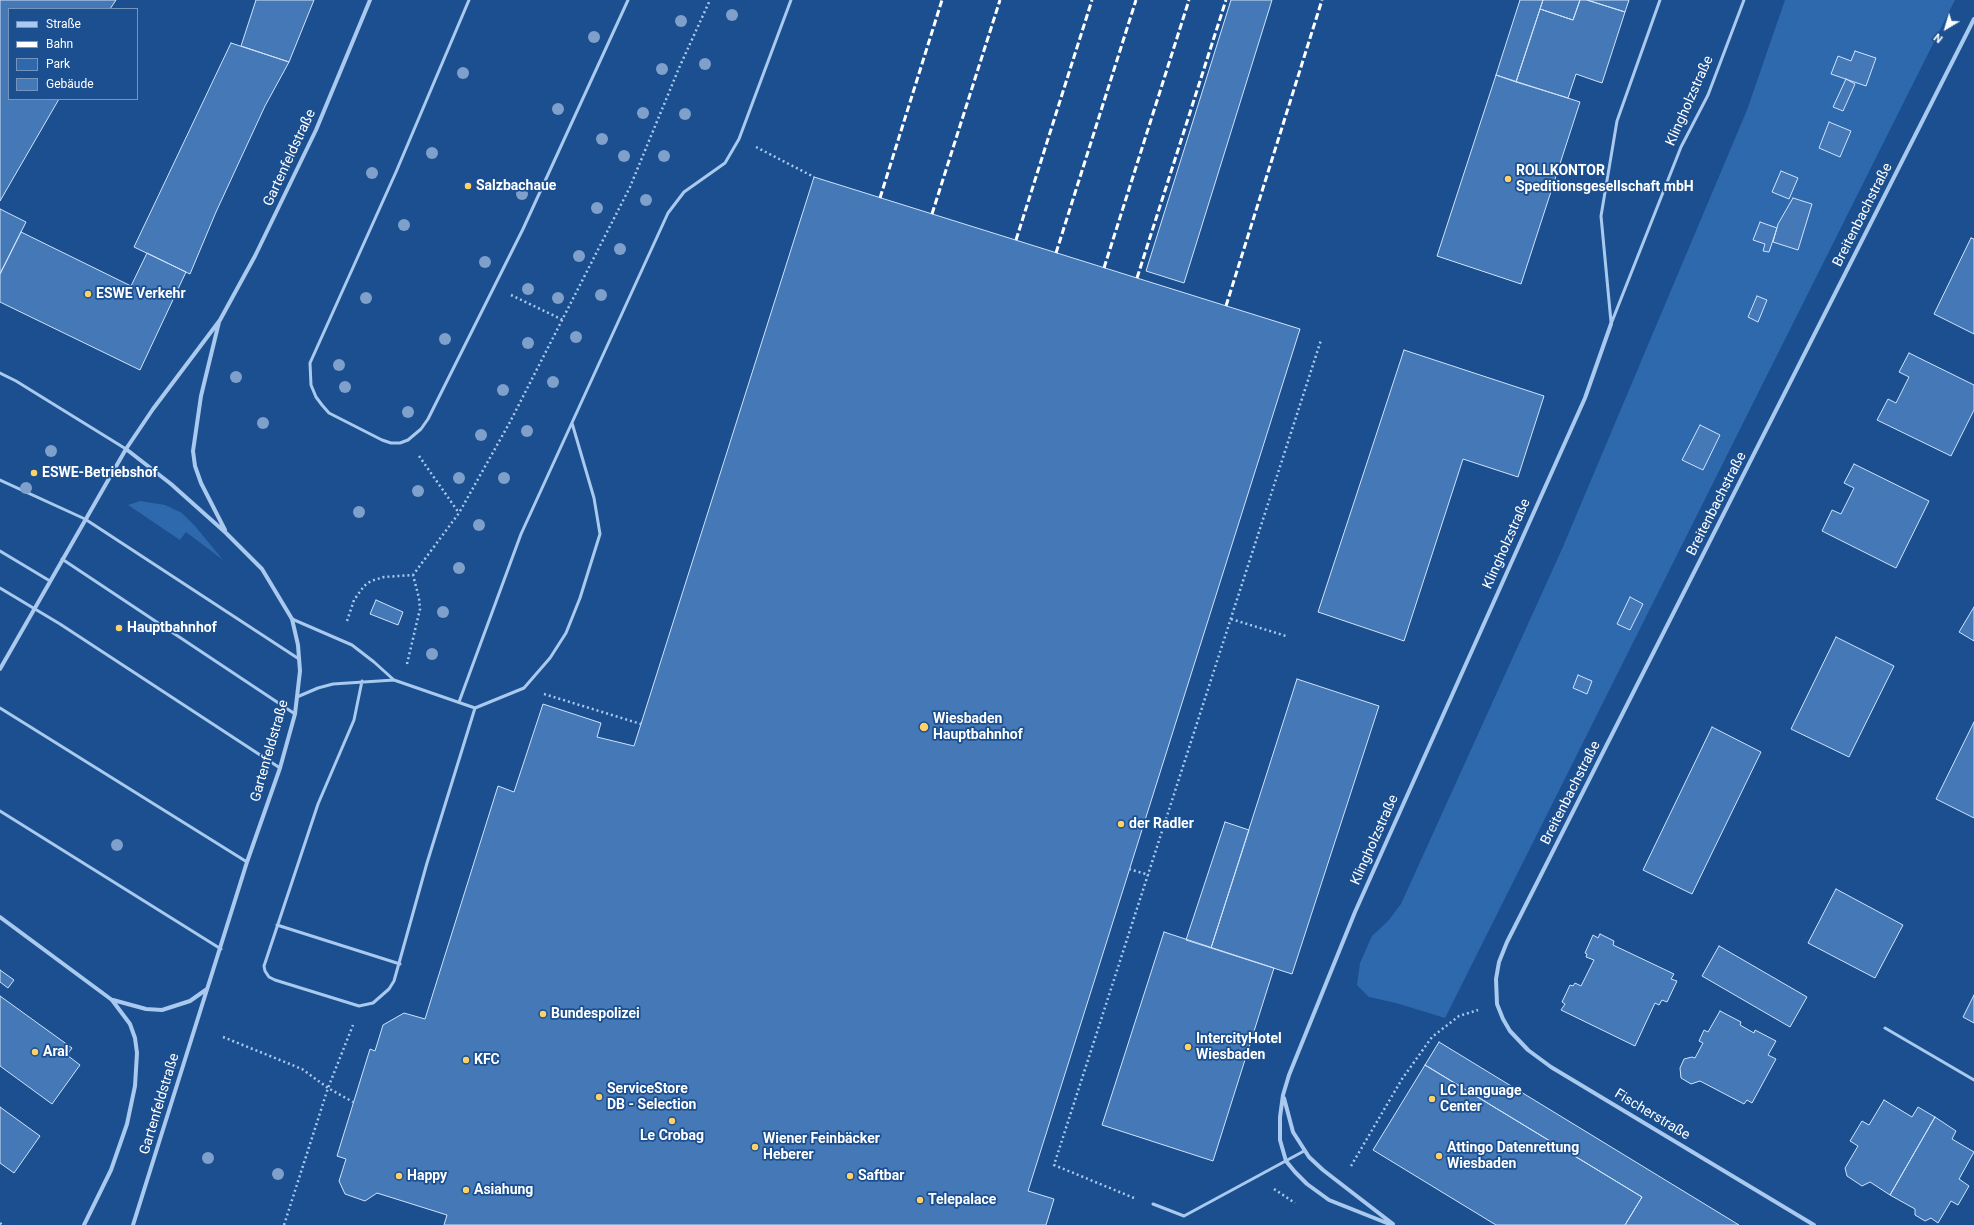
<!DOCTYPE html>
<html>
<head>
<meta charset="utf-8">
<style>
  body { margin:0 }
  #map { position:relative; width:1974px; height:1225px; overflow:hidden; background:#1b4f8f; font-family:Roboto,sans-serif }
  canvas { display:block }
  .legend { position:absolute; left:8px; top:8px; width:130px; height:92px; box-sizing:border-box; background:#1b4f8f; border:1px solid #7695bc; margin:0; padding:5px 7px; list-style:none; font-size:12px; color:#fff }
  .legend li { display:flex; align-items:center; gap:8px; height:20px }
  .legend b { width:20px; border:1px solid #7695bc }
  .north { position:absolute; left:1926px; top:8px; width:40px; height:40px; -webkit-text-stroke:3px #1b4f8f; paint-order:stroke; rotate:218deg; font-size:11px; font-weight:700; line-height:16px; text-align:center; color:#fff }
  .north::after { content:''; display:block; margin:auto; width:14px; height:18px; background:#fff; clip-path:polygon(50% 0,100% 100%,50% 72%,0 100%) }
</style>
</head>
<body>
<div id="map">
<canvas width="1974" height="1225"></canvas>
<ul class="legend">
<li><b style="height:5px;background:#a9c9ee"></b>Straße</li>
<li><b style="height:5px;background:#fff"></b>Bahn</li>
<li><b style="height:11px;background:#2e69ad"></b>Park</li>
<li><b style="height:11px;background:#4478b7"></b>Gebäude</li>
</ul>
<div class="north">N</div>
</div>
<script>
const g = document.querySelector('canvas').getContext('2d');
g.lineJoin = 'round';
function paint(path, color) { g.fillStyle = color; g.fill(path, 'evenodd'); }
const shape = rows => new Path2D(rows.map(r => 'M' + r).join(''));
function trace(path, color, width, dash) { g.strokeStyle = color; g.lineWidth = width; g.lineCap = dash ? 'butt' : 'round'; g.setLineDash(dash || []); g.stroke(path); }
function label(font, color, halo, rows, align = 'center') {
  g.font = font + ' Roboto,sans-serif'; g.lineWidth = 3.5; g.setLineDash([]); g.textBaseline = 'middle'; g.strokeStyle = halo; g.fillStyle = color; for (const [text, x, y, turn = 0] of rows) {
    g.save(); g.translate(x, y); g.rotate((+turn || 0) * Math.PI / 180); g.textAlign = isNaN(turn) ? turn : align; if (halo) g.strokeText(text, 0, 0); g.fillText(text, 0, 0); g.restore();
  }
}
const green = shape([
  [1785,0,1955,0,1445,1018,1396,1003,1369,997,1357,985,1360,963,1372,936,1388,921,1401,904,1562,549,1747,110],
  [140,501,165,505,182,513,195,526,223,560,186,532,180,540,128,505]
]);
const building = shape([
  [0,0,116,0,110,9,9,9,9,99,59,99,0,201,0,0],
  [256,0,314,0,289,62,241,46,256,0],
  [1231,0,1272,0,1184,283,1146,271,1231,0],
  [1520,0,1543,0,1516,82,1496,75,1520,0],
  [1543,0,1580,0,1573,20,1540,9,1543,0],
  [1580,0,1587,0,1625,12,1602,83,1576,74,1568,98,1516,82,1540,9,1573,20,1580,0],
  [1587,0,1629,0,1625,12,1587,0],
  [231,43,289,62,265,106,216,212,190,274,134,247,231,43],
  [1855,51,1876,58,1866,86,1831,74,1838,56,1851,61,1855,51],
  [1496,75,1580,102,1521,284,1437,256,1496,75],
  [1846,79,1855,84,1843,111,1833,107,1846,79],
  [1829,122,1851,131,1840,157,1819,148,1829,122],
  [1781,171,1798,178,1789,199,1772,192,1781,171],
  [814,177,1300,329,1028,1191,1054,1199,1046,1225,444,1225,447,1215,377,1193,365,1201,345,1194,339,1181,346,1159,337,1156,370,1049,375,1051,383,1025,404,1013,425,1019,498,786,514,792,543,704,601,723,597,737,634,746,814,177],
  [1793,198,1812,204,1798,250,1773,242,1778,224,1793,198],
  [0,209,26,222,0,274,0,209],
  [1760,222,1777,228,1769,252,1763,251,1765,244,1753,240,1760,222],
  [21,232,131,286,147,253,186,272,140,370,0,302,0,274,21,232],
  [1971,238,1974,239,1974,334,1934,314,1971,238],
  [1757,296,1767,300,1758,322,1748,317,1757,296],
  [1404,350,1544,396,1518,477,1463,459,1404,641,1318,612,1404,350],
  [1909,353,1974,385,1974,410,1951,456,1877,420,1888,399,1896,403,1909,377,1899,372,1909,353],
  [1700,425,1720,435,1703,470,1682,460,1700,425],
  [1854,464,1929,501,1896,568,1822,531,1832,510,1841,514,1854,488,1844,483,1854,464],
  [1630,597,1643,604,1630,630,1617,624,1630,597],
  [376,600,403,612,398,625,370,614,376,600],
  [1974,607,1974,641,1959,632,1974,607],
  [1836,637,1894,666,1849,757,1791,729,1836,637],
  [1578,675,1592,681,1587,694,1573,688,1578,675],
  [1297,679,1379,706,1292,974,1211,948,1297,679],
  [1974,722,1974,818,1936,799,1974,722],
  [1712,727,1761,752,1692,894,1643,870,1712,727],
  [1225,822,1249,830,1211,948,1186,940,1225,822],
  [1836,889,1903,925,1875,978,1808,943,1836,889],
  [1164,932,1274,968,1213,1161,1102,1125,1164,932],
  [1600,934,1614,941,1613,945,1674,974,1671,979,1677,981,1667,1002,1662,1000,1659,1005,1655,1003,1635,1046,1561,1010,1565,1004,1562,1002,1570,985,1573,986,1575,983,1581,986,1594,960,1586,957,1587,954,1585,953,1593,935,1598,938,1600,934],
  [1719,946,1807,997,1790,1027,1702,976,1719,946],
  [0,970,14,980,8,988,0,982,0,970],
  [1974,995,1974,1023,1963,1017,1974,995],
  [0,996,72,1048,67,1055,80,1065,52,1104,0,1066,0,996],
  [1720,1011,1741,1022,1740,1025,1754,1033,1755,1030,1776,1041,1768,1055,1776,1059,1752,1103,1747,1100,1744,1104,1700,1081,1691,1084,1681,1078,1680,1068,1684,1059,1692,1057,1695,1058,1703,1043,1699,1041,1704,1030,1708,1032,1720,1011],
  [1439,1042,1739,1225,1625,1225,1642,1197,1425,1065,1439,1042],
  [1425,1065,1642,1197,1625,1225,1496,1225,1373,1150,1425,1065],
  [1884,1100,1912,1117,1918,1107,1935,1117,1890,1195,1870,1182,1862,1186,1847,1176,1845,1168,1858,1146,1850,1141,1862,1121,1869,1125,1884,1100],
  [0,1107,40,1136,14,1173,0,1163,0,1107],
  [1935,1117,1956,1131,1952,1139,1974,1152,1959,1179,1969,1186,1958,1205,1951,1201,1938,1223,1931,1218,1925,1221,1915,1215,1915,1209,1890,1195,1935,1117]
]);
const path = shape([
  [756,147,814,177],
  [511,295,563,320],
  [419,456,459,513],
  [1231,619,1286,636],
  [347,621,354,600,364,586,371,581,384,577,413,575,459,513,510,422,630,187,679,68,710,0],
  [407,664,420,609,419,598,413,575],
  [544,694,641,724],
  [1129,869,1149,875],
  [223,1037,302,1069,328,1088,353,1102],
  [1351,1166,1402,1079,1432,1037,1459,1016,1478,1010],
  [1274,1189,1295,1203],
  [1134,1198,1054,1165,1321,340],
  [0,1223,2,1225],
  [284,1225,328,1088,353,1025]
]);
const lane = shape([
  [469,0,396,172,310,363,311,385,316,397,322,405,329,413,382,440,391,443,400,443,408,440,421,429,428,419,523,229,628,0],
  [1611,322,1601,216,1617,121,1660,0],
  [1611,324,1681,147,1708,95,1744,0],
  [0,373,16,381,126,449],
  [0,480,85,519,299,659],
  [0,551,50,581],
  [62,559,295,714],
  [0,588,60,624,280,768],
  [292,619,352,645,374,662,394,680],
  [362,681,354,720,318,804,264,966,265,971,269,977,275,980,359,1006,373,1003,389,989,394,981,427,863,475,708],
  [297,697,318,688,333,684,394,680,475,708,524,688,550,658,566,633,580,598,600,534,594,498,572,423],
  [459,702,521,534,668,213,684,192,725,163,739,139,791,0],
  [0,708,247,862],
  [0,811,221,949],
  [277,925,400,964],
  [1885,1028,1974,1080],
  [1153,1204,1184,1216,1304,1151]
]);
const street = shape([
  [219,322,201,396,193,451,195,466,201,483,225,530],
  [126,449,171,484,226,533,262,569,292,619,298,645,300,671,295,714,280,768,247,862,133,1225],
  [0,669,126,449,153,409,220,320,255,256,316,130,370,0],
  [0,917,112,1000,130,1024,135,1038,137,1053,135,1086,127,1124,111,1170,84,1225],
  [113,1000,146,1009,162,1010,190,1001,207,989],
  [1284,1098,1293,1132,1309,1157,1323,1170,1393,1224],
  [1392,1225,1329,1200,1307,1184,1295,1172,1286,1161,1280,1140,1280,1117,1283,1095,1289,1075,1355,912,1585,398,1611,324],
  [1814,1225,1551,1067,1528,1050,1510,1031,1503,1019,1497,1004,1496,979,1499,962,1507,942,1974,19]
]);
const rail = shape([
  [880,198,942,0],
  [932,214,1000,0],
  [1016,240,1092,0],
  [1056,253,1136,0],
  [1104,268,1189,0],
  [1137,278,1226,0],
  [1226,306,1322,0]
]);
const trees = [
  [732,15],
  [681,21],
  [594,37],
  [705,64],
  [662,69],
  [463,73],
  [558,109],
  [643,113],
  [685,114],
  [602,139],
  [432,153],
  [624,156],
  [664,156],
  [372,173],
  [522,194],
  [646,200],
  [597,208],
  [404,225],
  [620,249],
  [579,256],
  [485,262],
  [528,289],
  [601,295],
  [366,298],
  [558,298],
  [576,337],
  [445,339],
  [528,343],
  [339,365],
  [236,377],
  [553,382],
  [345,387],
  [503,390],
  [408,412],
  [263,423],
  [527,431],
  [481,435],
  [51,451],
  [459,478],
  [504,478],
  [26,488],
  [418,491],
  [359,512],
  [479,525],
  [459,568],
  [443,612],
  [432,654],
  [117,845],
  [208,1158],
  [278,1174]
];
const markers = [
  [1508,179,4,"#ffd166"],
  [468,186,4,"#ffd166"],
  [88,294,4,"#ffd166"],
  [34,473,4,"#ffd166"],
  [119,628,4,"#ffd166"],
  [924,727,5,"#ffd166"],
  [1121,824,4,"#ffd166"],
  [543,1014,4,"#ffd166"],
  [1188,1047,4,"#ffd166"],
  [35,1052,4,"#ffd166"],
  [466,1060,4,"#ffd166"],
  [599,1097,4,"#ffd166"],
  [1432,1099,4,"#ffd166"],
  [672,1121,4,"#ffd166"],
  [755,1147,4,"#ffd166"],
  [1439,1156,4,"#ffd166"],
  [399,1176,4,"#ffd166"],
  [850,1176,4,"#ffd166"],
  [466,1190,4,"#ffd166"],
  [920,1200,4,"#ffd166"]
];
const streetNames = [
  ["Klingholzstraße",1690,101,-66],
  ["Gartenfeldstraße",290,158,-65],
  ["Breitenbachstraße",1863,215,-63],
  ["Breitenbachstraße",1717,504,-63],
  ["Klingholzstraße",1507,544,-66],
  ["Gartenfeldstraße",270,751,-74],
  ["Breitenbachstraße",1571,793,-63],
  ["Klingholzstraße",1375,840,-66],
  ["Gartenfeldstraße",160,1104,-73],
  ["Fischerstraße",1652,1115,31]
];
const poiNames = [
  ["ROLLKONTOR",1516,171],
  ["Speditionsgesellschaft mbH",1516,187],
  ["Salzbachaue",476,186],
  ["ESWE Verkehr",96,294],
  ["ESWE-Betriebshof",42,473],
  ["Hauptbahnhof",127,628],
  ["Wiesbaden",933,719],
  ["Hauptbahnhof",933,735],
  ["der Radler",1129,824],
  ["Bundespolizei",551,1014],
  ["IntercityHotel",1196,1039],
  ["Wiesbaden",1196,1055],
  ["Aral",43,1052],
  ["KFC",474,1060],
  ["ServiceStore",607,1089],
  ["DB - Selection",607,1105],
  ["LC Language",1440,1091],
  ["Center",1440,1107],
  ["Le Crobag",672,1136,"center"],
  ["Wiener Feinbäcker",763,1139],
  ["Heberer",763,1155],
  ["Attingo Datenrettung",1447,1148],
  ["Wiesbaden",1447,1164],
  ["Happy",407,1176],
  ["Saftbar",858,1176],
  ["Asiahung",474,1190],
  ["Telepalace",928,1200]
];
paint(green, '#2e69ad');
paint(building, '#4478b7');
trace(building, '#cfe3fa', 1);
trace(path, '#a9c9ee', 2.5, [2, 3]);
trace(lane, '#a9c9ee', 3);
trace(street, '#a9c9ee', 4);
trace(rail, '#fff', 3, [7, 3]);
g.fillStyle = '#7ea0ca';
for (const [x, y] of trees) { g.beginPath(); g.arc(x, y, 6, 0, 2 * Math.PI); g.fill(); }
for (const [x, y, r, color] of markers) { const dot = new Path2D(); dot.arc(x, y, r, 0, 2 * Math.PI); g.fillStyle = color; g.fill(dot); trace(dot, '#1b4f8f', 1.5); }
label('14px', '#fff', '#1b4f8f', streetNames);
label('bold 14px', '#fff', '#1b4f8f', poiNames, 'left');
</script>
</body>
</html>
